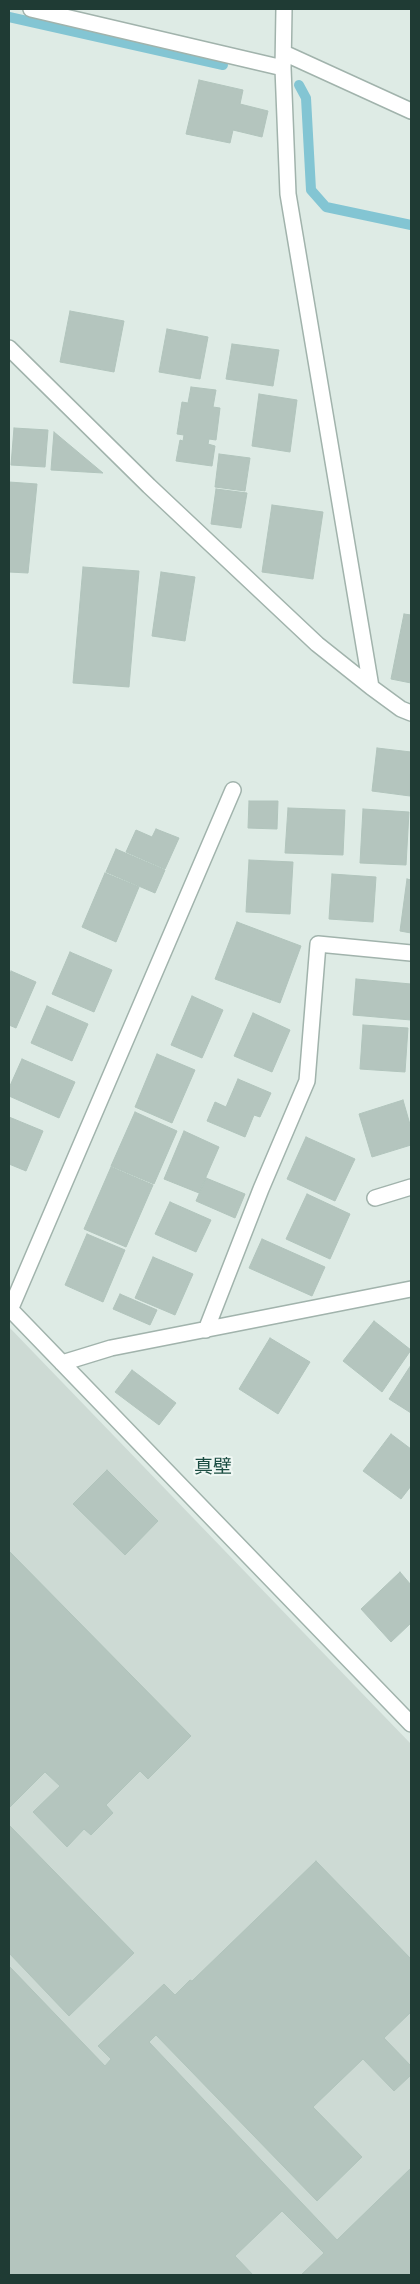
<!DOCTYPE html>
<html>
<head>
<meta charset="utf-8">
<style>
  body { margin:0 }
  #map { position:relative; width:420px; height:2284px; overflow:hidden; background:#deebe5; font-family:"Fira Sans",sans-serif }
  canvas { display:block }
  .frame { position:absolute; inset:0; border:10px solid #1f3b34; pointer-events:none }
</style>
</head>
<body>
<div id="map">
<canvas width="420" height="2284"></canvas>
<div class="frame"></div>
</div>
<script>
const g = document.querySelector('canvas').getContext('2d');
g.lineJoin = 'round';
function paint(path, color) { g.fillStyle = color; g.fill(path, 'evenodd'); }
const shape = rows => new Path2D(rows.map(r => 'M' + r).join(''));
function trace(path, color, width, dash) { g.strokeStyle = color; g.lineWidth = width; g.lineCap = dash ? 'butt' : 'round'; g.setLineDash(dash || []); g.stroke(path); }
function label(font, color, halo, rows, align = 'center') {
  g.font = font + ' "Fira Sans","Noto Sans JP",sans-serif'; g.lineWidth = 4.5; g.setLineDash([]); g.textBaseline = 'middle'; g.strokeStyle = halo; g.fillStyle = color; for (const [text, x, y, turn = 0] of rows) {
    g.save(); g.translate(x, y); g.rotate((+turn || 0) * Math.PI / 180); g.textAlign = isNaN(turn) ? turn : align; if (halo) g.strokeText(text, 0, 0); g.fillText(text, 0, 0); g.restore();
  }
}
const built = shape([
  [9,1327,411,1744,411,2275,9,2275]
]);
const stream = shape([
  [9,17,223,65],
  [299,85,306,98,311,190,326,207,411,225]
]);
const building = shape([
  [199,80,243,90,240,104,268,111,262,137,233,130,230,143,186,134,199,80],
  [70,311,124,321,114,372,60,362,70,311],
  [167,329,208,337,200,379,159,372,167,329],
  [232,344,279,350,273,386,226,379,232,344],
  [191,387,216,390,213,407,220,408,216,440,209,439,208,444,215,446,212,466,176,461,180,440,183,441,184,435,177,434,182,402,188,403,191,387],
  [259,394,297,400,290,452,252,446,259,394],
  [14,428,48,430,45,467,11,465,14,428],
  [54,432,103,473,51,470,54,432],
  [219,454,250,458,245,491,215,487,219,454],
  [9,482,37,484,28,573,9,572,9,482],
  [216,489,247,493,241,528,211,524,216,489],
  [272,505,323,512,313,579,262,572,272,505],
  [83,567,139,571,129,687,73,683,83,567],
  [161,572,195,577,185,641,152,636,161,572],
  [404,614,411,615,411,683,391,679,404,614],
  [377,748,411,752,410,796,372,791,377,748],
  [249,801,278,801,277,829,248,828,249,801],
  [288,808,345,810,343,855,285,853,288,808],
  [363,809,409,812,406,865,360,863,363,809],
  [156,829,179,838,165,869,126,852,136,830,152,837,156,829],
  [116,849,165,870,155,893,106,872,116,849],
  [249,860,293,862,290,914,246,912,249,860],
  [105,873,139,887,116,942,82,927,105,873],
  [332,874,376,877,373,922,329,919,332,874],
  [407,879,411,880,411,933,400,931,407,879],
  [237,922,301,946,280,1003,215,979,237,922],
  [70,952,112,970,94,1012,52,994,70,952],
  [11,971,36,982,16,1028,9,1025,9,977,11,971],
  [356,979,411,984,411,1020,353,1015,356,979],
  [192,996,223,1010,202,1058,171,1045,192,996],
  [47,1006,88,1024,72,1061,31,1043,47,1006],
  [253,1013,290,1030,272,1072,234,1056,253,1013],
  [363,1025,408,1028,405,1072,360,1069,363,1025],
  [157,1054,195,1070,172,1123,135,1107,157,1054],
  [22,1059,75,1082,59,1118,9,1096,9,1088,22,1059],
  [238,1079,271,1093,260,1117,254,1115,245,1137,207,1121,215,1102,226,1107,238,1079],
  [403,1100,411,1128,411,1145,372,1157,359,1114,403,1100],
  [135,1112,177,1131,154,1184,111,1166,135,1112],
  [9,1117,43,1131,26,1171,9,1164,9,1117],
  [184,1131,219,1147,199,1193,164,1179,184,1131],
  [306,1137,355,1159,335,1201,287,1179,306,1137],
  [111,1167,153,1185,126,1247,84,1229,111,1167],
  [206,1178,245,1194,235,1218,196,1201,206,1178],
  [307,1194,350,1214,330,1259,286,1239,307,1194],
  [170,1202,211,1220,196,1252,155,1234,170,1202],
  [87,1234,125,1250,103,1302,65,1285,87,1234],
  [262,1239,325,1267,312,1296,249,1268,262,1239],
  [153,1257,193,1274,175,1315,135,1298,153,1257],
  [120,1294,157,1310,150,1325,113,1309,120,1294],
  [374,1321,411,1350,382,1392,343,1361,374,1321],
  [270,1338,310,1362,278,1414,239,1389,270,1338],
  [411,1365,411,1413,389,1399,411,1365],
  [132,1370,176,1403,159,1425,115,1392,132,1370],
  [391,1434,411,1449,411,1486,401,1499,363,1471,391,1434],
  [107,1470,158,1521,125,1555,73,1504,107,1470],
  [9,1551,191,1736,148,1779,140,1771,106,1805,113,1813,91,1835,84,1829,67,1847,33,1812,60,1786,45,1772,9,1808,9,1551],
  [400,1572,411,1585,411,1623,391,1642,361,1609,400,1572],
  [9,1825,134,1953,69,2016,9,1953,9,1825],
  [316,1861,411,1959,411,2012,384,2038,411,2066,411,2075,394,2091,363,2059,313,2107,362,2157,317,2201,156,2035,149,2042,337,2240,411,2168,411,2275,301,2275,324,2253,282,2211,235,2256,253,2275,9,2275,9,1966,105,2066,111,2059,98,2046,164,1984,175,1995,190,1980,192,1981,316,1861]
]);
const minor = shape([
  [31,9,283,68],
  [284,9,283,68,288,194,371,687],
  [284,53,411,111],
  [9,348,149,486,317,644,371,687,401,709,411,713],
  [375,1198,411,1187],
  [9,1308,411,1724],
  [10,1310,233,790],
  [206,1330,261,1189,307,1081,318,944,411,953],
  [62,1363,111,1348,411,1289]
]);
const quarterNames = [
  ["真壁",213,1468]
];
paint(built, '#cddad4');
trace(stream, '#83c5d3', 10);
paint(building, '#b4c5be');
trace(building, '#b1c4bc', 1);
trace(minor, '#a1b3ac', 18);
trace(minor, '#fff', 15);
label('19px', '#1b4d42', '#eff7f3', quarterNames);
</script>
</body>
</html>
